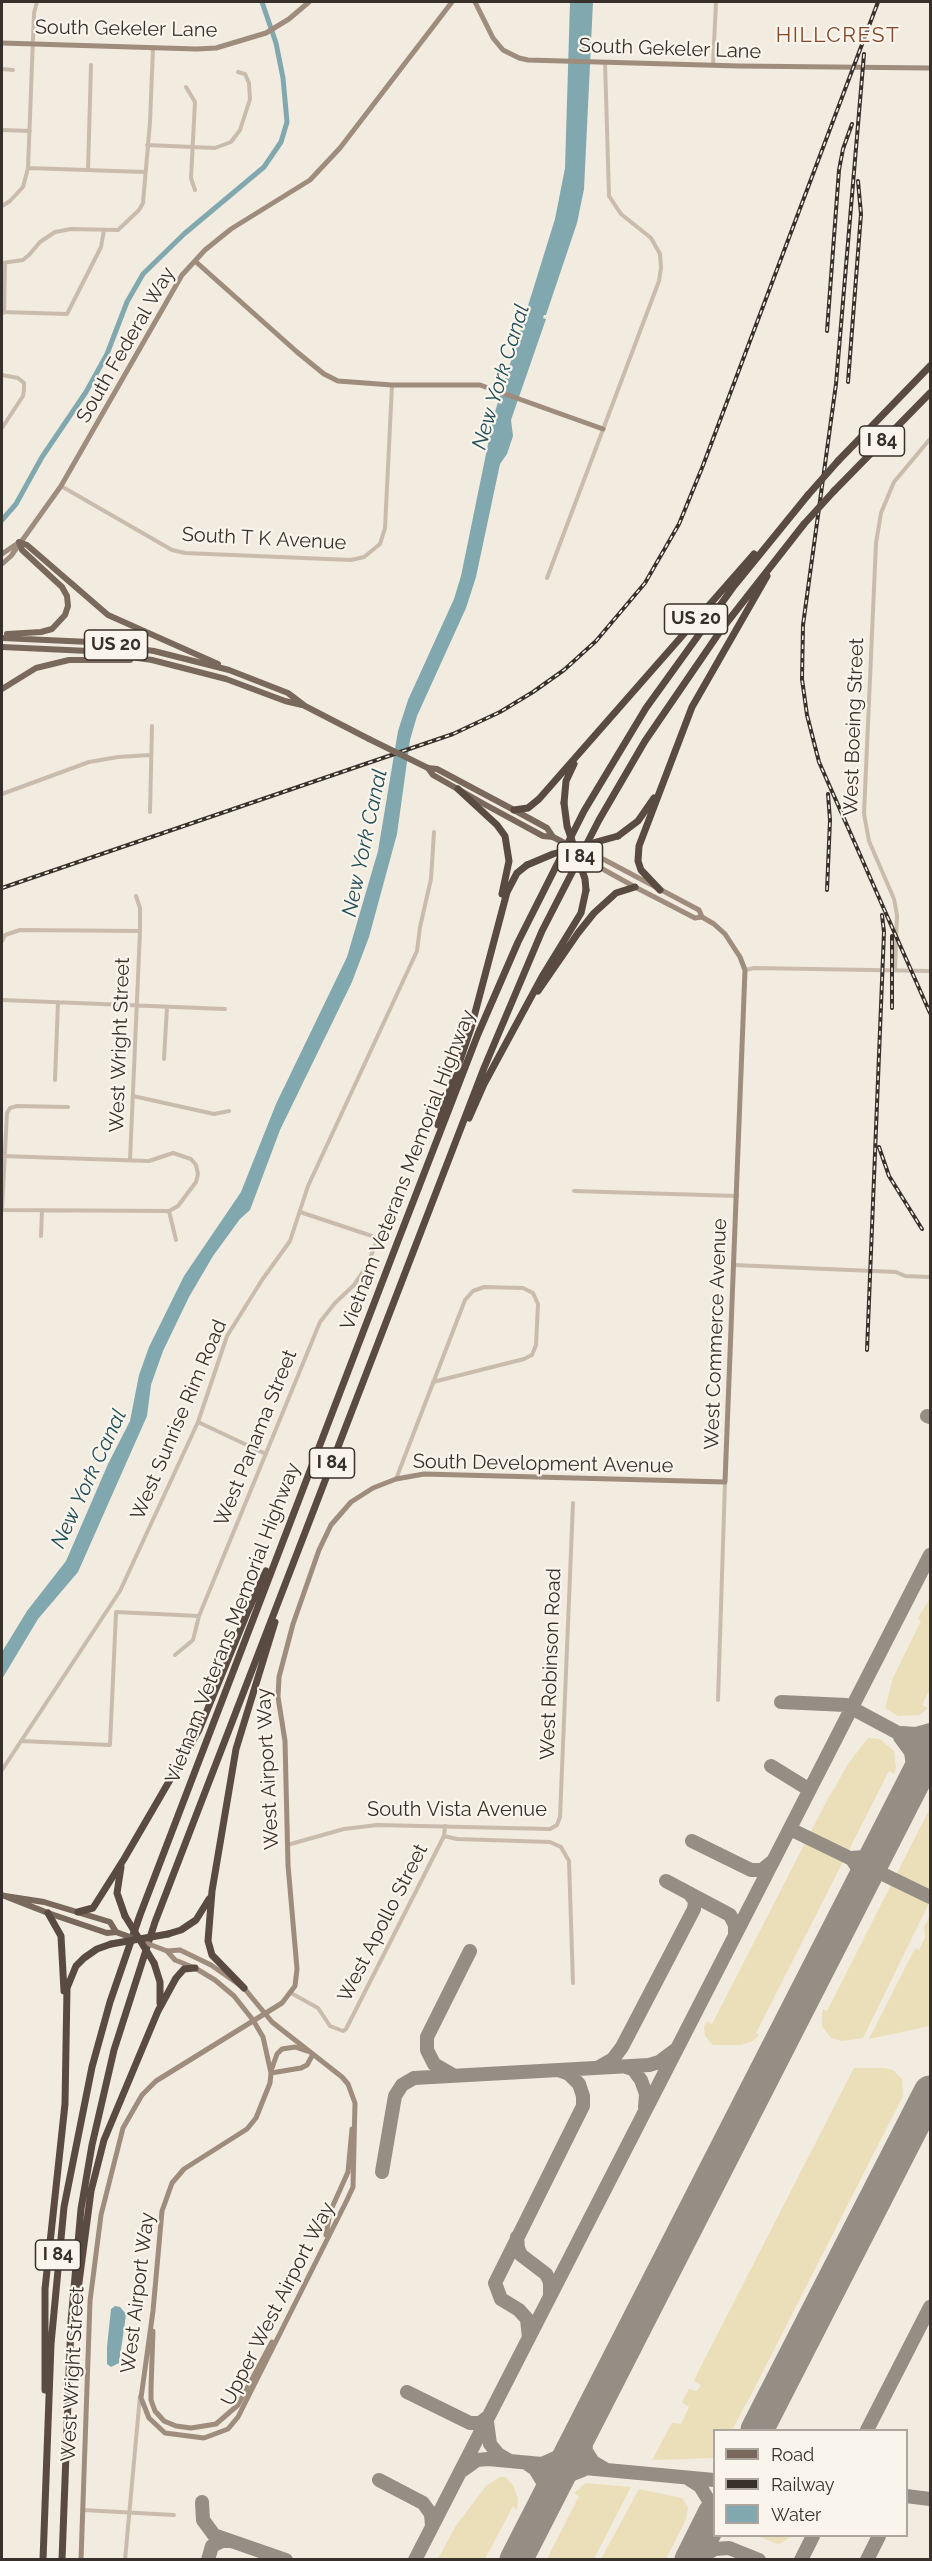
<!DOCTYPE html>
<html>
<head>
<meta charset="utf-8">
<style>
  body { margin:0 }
  #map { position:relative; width:932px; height:2561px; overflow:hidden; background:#f2ebe0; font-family:Raleway,sans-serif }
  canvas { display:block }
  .frame { position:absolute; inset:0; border:3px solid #38302a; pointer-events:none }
  .legend { position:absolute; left:713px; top:2429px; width:195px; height:108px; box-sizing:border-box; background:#faf5ec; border:2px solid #aca69e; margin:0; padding:8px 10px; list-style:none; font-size:18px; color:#38302a }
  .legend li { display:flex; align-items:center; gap:12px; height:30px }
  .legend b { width:30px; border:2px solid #aca69e }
</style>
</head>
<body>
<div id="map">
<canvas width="932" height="2561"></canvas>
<div class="frame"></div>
<ul class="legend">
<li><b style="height:8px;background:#79695c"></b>Road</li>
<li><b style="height:8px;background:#38302a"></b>Railway</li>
<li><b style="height:16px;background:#80a8ae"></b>Water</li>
</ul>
</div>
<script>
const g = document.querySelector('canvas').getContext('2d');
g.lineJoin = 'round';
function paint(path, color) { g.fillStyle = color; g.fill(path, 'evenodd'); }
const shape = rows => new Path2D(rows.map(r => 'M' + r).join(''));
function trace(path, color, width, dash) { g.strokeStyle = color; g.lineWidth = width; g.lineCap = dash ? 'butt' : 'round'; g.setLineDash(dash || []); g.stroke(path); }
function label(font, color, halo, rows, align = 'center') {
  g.font = font + ' Raleway,sans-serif'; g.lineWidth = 4.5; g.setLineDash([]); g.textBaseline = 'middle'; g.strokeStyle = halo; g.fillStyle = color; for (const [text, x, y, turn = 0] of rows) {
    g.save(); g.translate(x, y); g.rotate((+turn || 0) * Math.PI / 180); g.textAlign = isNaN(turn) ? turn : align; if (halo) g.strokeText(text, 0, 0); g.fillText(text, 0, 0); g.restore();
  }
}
const sand = shape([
  [930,1598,930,1689,922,1705,928,1708,920,1715,898,1716,885,1708,893,1678,921,1621,918,1618],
  [868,1738,880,1739,894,1751,896,1767,894,1774,889,1771,756,2033,759,2035,753,2041,741,2045,713,2045,705,2036,704,2027,707,2021,712,2024,824,1806,848,1764],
  [930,1808,930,1901,863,2038,842,2041,831,2038,822,2026,822,2012,823,2009,827,2011],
  [930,1915,930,2026,869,2039,912,1954,916,1948,919,1950,925,1937,924,1927],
  [854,2068,884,2068,893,2070,902,2079,903,2096,751,2395,732,2430,714,2430,714,2458,652,2460,672,2423,681,2424,689,2407,682,2402,689,2389,697,2391,701,2385,694,2381,698,2372],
  [500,2477,506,2477,513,2485,518,2499,517,2510,513,2506,485,2559,438,2559,455,2527,486,2486],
  [586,2483,631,2487,594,2559,547,2559,579,2496,574,2493],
  [639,2489,682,2498,688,2507,686,2519,666,2559,601,2559],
  [757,2536,791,2536,783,2542,778,2544]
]);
const water = shape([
  [570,2,593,2,584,189,577,223,546,315,544,315,543,318,546,319,511,420,513,436,507,454,500,464,476,577,466,608,417,716,410,740,397,834,369,937,352,982,280,1130,250,1210,240,1219,213,1256,189,1297,163,1351,151,1385,147,1416,78,1572,38,1619,2,1679,2,1652,27,1611,66,1561,108,1464,130,1421,139,1375,149,1347,184,1276,241,1192,276,1104,347,957,378,851,398,731,408,700,454,599,461,576,494,415,526,313,529,314,530,311,527,309,555,219,565,168],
  [115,2306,120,2307,126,2314,125,2322,119,2363,111,2367,107,2364,107,2347,111,2309]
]);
const canal = shape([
  [2,520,16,504,42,457,86,392,107,354,127,302,143,274,184,234,264,167,281,142,287,122,283,78,276,43,262,2]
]);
const taxiway = shape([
  [927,1416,930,1417],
  [781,1702,846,1705,930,1750],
  [902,1733,916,1734,930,1730],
  [900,1737,911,1752,914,1773,913,1785],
  [771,1766,805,1787],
  [913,1785,930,1771],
  [790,1829,930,1897],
  [692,1841,751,1870,762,1870,773,1861],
  [851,1858,860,1871,858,1891],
  [851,1858,865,1857,881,1846],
  [666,1881,730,1915,735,1925,735,1935],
  [599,2067,613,2059,622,2047,694,1909,695,1901,689,1893],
  [626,2067,633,2069,641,2080,646,2094,645,2107],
  [453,2075,434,2064,427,2050,427,2037,470,1951],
  [382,2172,395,2096,402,2085,414,2078,649,2065,659,2062,675,2050],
  [517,2237,518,2248,521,2255,546,2274,550,2282,550,2295],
  [529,2338,527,2319,519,2310,501,2299,495,2283,583,2106,583,2096,579,2084,569,2074,561,2071],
  [407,2392,470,2423,480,2423,489,2416],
  [487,2422,490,2444,498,2454,508,2460],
  [584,2426,586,2451,593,2462,605,2469],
  [758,2430,760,2426],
  [867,2430,930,2307],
  [526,2463,535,2469,543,2482,545,2497,541,2510],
  [544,2463,566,2453,578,2438],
  [463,2470,477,2460,488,2459,714,2480],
  [689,2479,700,2486,709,2501,711,2513,707,2527],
  [379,2480,423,2503,431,2514,432,2526],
  [551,2490,565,2477,583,2470],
  [906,2496,930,2499],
  [202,2502,203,2520,214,2535,286,2560],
  [208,2560,212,2546,222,2541,229,2541],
  [415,2560,930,1555],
  [696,2560,715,2549,729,2548,759,2560],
  [801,2560,813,2536],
  [867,2560,879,2536]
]);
const runway = shape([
  [757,2430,930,2092],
  [516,2560,930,1750],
  [691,2560,714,2514]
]);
const street = shape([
  [713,65,716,2],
  [2,69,13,70],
  [186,87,195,102,191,178,195,190],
  [2,130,30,131],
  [147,145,215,148,231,142,240,130,250,99,249,83,245,74,238,72],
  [28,168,34,13,37,2],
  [88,170,91,65],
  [2,206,10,201,23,187,28,168,144,172],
  [2,263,23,260,29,255,40,242,55,232,71,229,118,230,139,210,143,203,150,122,153,48],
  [2,312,67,314,101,247,104,230],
  [4,313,5,263],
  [2,375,18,378,24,383,24,390,23,396,2,428],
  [61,486,172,550,185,553,351,560,364,557,380,544,385,528,392,385],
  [547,578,659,281,661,268,660,254,651,238,621,214,609,196,605,62],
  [2,794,89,762,118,757,150,755],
  [150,812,152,726],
  [2,941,5,935,20,930,140,931],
  [745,970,754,968,930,971],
  [895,970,897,915,894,899,869,841,864,814,876,543,881,513,894,482,930,439],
  [2,1000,225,1009],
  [164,1059,167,1007],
  [55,1080,58,1002],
  [133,1096,214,1114,229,1111],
  [2,1156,149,1161,173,1153,191,1159,196,1165,198,1174,196,1182,178,1206,169,1211,2,1210],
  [130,1160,140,931,140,908,136,896],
  [574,1191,737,1196],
  [2,1209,7,1113,10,1108,17,1106,68,1107],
  [169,1211,176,1240],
  [41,1236,42,1211],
  [734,1265,896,1272,905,1276,930,1277],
  [198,1422,266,1454],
  [396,1479,465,1300,473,1291,484,1287,523,1288,533,1293,538,1304,536,1345,532,1355,524,1359,433,1382],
  [116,1612,199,1616],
  [175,1655,193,1640,199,1616,320,1322,335,1303,354,1285,367,1266,378,1238,300,1212],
  [718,1700,725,1482],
  [21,1741,110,1745,116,1613],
  [2,1770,120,1591,198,1422,227,1336,262,1280,290,1241,308,1186,417,951,420,927,431,879,434,832],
  [444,1836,457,1839,550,1842,561,1847,569,1861,573,1983],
  [287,1845,344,1829,377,1825,550,1829,557,1825,560,1817,573,1503],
  [291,1993,318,2008,330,2026,343,2031,346,2029,444,1836,445,1826],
  [83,2510,174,2515],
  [125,2560,140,2396]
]);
const secondary = shape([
  [475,2,493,38,503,50,519,58,528,60,739,66,930,68],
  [2,43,196,49,216,48,266,33,289,19,309,2],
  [195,261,297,352,324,374,338,381,392,385,480,385,603,429],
  [2,554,18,543],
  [2,564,11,556,61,486,182,275,205,250,231,229,310,180,340,148,452,2],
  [180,1950,211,1965,244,1988,272,2022,342,2077,348,2084,355,2103,353,2187,347,2200,238,2417,228,2429,204,2438,165,2433,149,2418,141,2398,153,2311,162,2211,172,2183,184,2169,247,2129,256,2118,270,2083,271,2073,263,2037,253,2020,234,1996,215,1980,195,1968,175,1960,167,1951,180,1950],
  [272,2068,277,2054,282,2049,295,2047,307,2051],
  [271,2073,301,2068,307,2065,313,2054],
  [326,2235,330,2212,348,2172,352,2129],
  [153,2331,151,2388,151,2400,155,2411,164,2421,176,2426,191,2428,216,2424,238,2405,272,2342],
  [81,2560,90,2301,101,2215,123,2128,142,2095,156,2081,282,2003,295,1986,297,1969,288,1865,285,1741,278,1697,279,1677,293,1624,319,1550,331,1525,351,1502,373,1488,396,1479,424,1474,725,1482,745,970,740,957,725,934,714,924,702,917,695,918,635,887,599,867,594,860,603,859,699,910,702,917]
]);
const primary = shape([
  [19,542,27,545,108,615,218,664],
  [7,634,41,632,52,629,65,615,68,606,67,596,62,587,22,550,19,542],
  [2,638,90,642,154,651,229,670,288,693,305,706,369,739],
  [2,647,89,651,152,660,226,679,285,701,302,705],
  [2,689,36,668,69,660,130,660],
  [428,768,433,775,484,804,543,836,553,837],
  [428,768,437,769,514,810,547,828,553,837],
  [2,1895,48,1913,107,1933,116,1932,110,1922,44,1902,5,1896]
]);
const highway = shape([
  [838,461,930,366],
  [834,491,930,393],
  [458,789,497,825,505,836,509,861,502,894],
  [564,803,566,781,574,764],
  [514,810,528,808,539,799,754,554],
  [618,836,638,821,654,798],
  [660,890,641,870,638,861,639,846,692,707,767,576],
  [538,991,578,933,594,913,616,893,635,887],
  [469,1118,484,1084,543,975,581,913,586,890],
  [438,1125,471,1028,507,892,517,873,527,865],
  [121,1867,117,1893,125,1916],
  [78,1912,93,1908,124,1859,199,1730,248,1611,266,1571],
  [48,1913,61,1936,64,1991],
  [168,1934,181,1930,196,1920,209,1899],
  [154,1963,160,1982,160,2003],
  [244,1988,212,1955,208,1941,212,1891,236,1749,275,1622],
  [76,2305,91,2191,104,2140,158,2011,176,1978,184,1969,195,1968],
  [45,2390,45,2289,65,2104,67,1988,76,1966,84,1958,97,1949,111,1944],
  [43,2560,51,2344,64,2207,92,2067,110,2002,140,1915,396,1246,478,1034,518,942,584,811,646,708,734,586,808,495],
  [62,2560,71,2322,81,2209,92,2145,114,2050,155,1922,484,1068,542,931,599,820,645,741,721,630,804,524]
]);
const rail = shape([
  [864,54,836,384,803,625,802,679,807,715,819,762,930,1013],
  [827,331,839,170,843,149,852,124],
  [848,382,861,214,858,181],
  [2,888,453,734,500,712,533,692,564,670,596,641,645,583,679,524,702,468,878,2],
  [827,890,830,820,828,794],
  [892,1008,892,936],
  [879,1147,889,1176,922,1229],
  [867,1350,884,932,882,915]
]);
const secondaryBridge = shape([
  [575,849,594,860],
  [141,1941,167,1951]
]);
const primaryBridge = shape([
  [369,739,428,768],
  [553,837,574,848],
  [116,1932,138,1940]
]);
const highwayBridge = shape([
  [808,495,838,461],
  [804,524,834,491],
  [564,803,567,826,585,879,586,890],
  [527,865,553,854,618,836],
  [125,1916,154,1963],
  [111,1944,168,1934]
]);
const shields = [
  [882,441,45],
  [696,619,63],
  [116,645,63],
  [580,857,45],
  [332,1463,45],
  [58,2255,45]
];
const shieldNames = [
  ["I 84",882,441],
  ["US 20",696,619],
  ["US 20",116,645],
  ["I 84",580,857],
  ["I 84",332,1463],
  ["I 84",58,2255]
];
const streetNames = [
  ["South Gekeler Lane",126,29,1],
  ["South Gekeler Lane",670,49,2],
  ["South Federal Way",126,345,-60],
  ["South T K Avenue",264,539,3],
  ["West Boeing Street",854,727,-88],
  ["West Wright Street",120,1045,-88],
  ["Vietnam Veterans Memorial Highway",408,1170,-69],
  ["West Commerce Avenue",716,1334,-88],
  ["West Sunrise Rim Road",179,1420,-67],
  ["West Panama Street",256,1438,-68],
  ["South Development Avenue",543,1464,1],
  ["Vietnam Veterans Memorial Highway",233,1623,-69],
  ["West Robinson Road",551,1664,-88],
  ["West Airport Way",268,1769,-93],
  ["South Vista Avenue",457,1810],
  ["West Apollo Street",383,1923,-63],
  ["West Airport Way",138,2293,-83],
  ["Upper West Airport Way",278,2304,-63],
  ["West Wright Street",73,2374,-87]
];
const neighbourhoodNames = [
  ["HILLCREST",838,36]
];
const waterNames = [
  ["New York Canal",501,377,-73],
  ["New York Canal",365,843,-78],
  ["New York Canal",89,1479,-65]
];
paint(sand, '#ebdfb9');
paint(water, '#80a8ae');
trace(canal, '#80a8ae', 5);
trace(taxiway, '#958e85', 14);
trace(runway, '#958e85', 33);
trace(street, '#cabcac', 4);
trace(secondary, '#9e8c7d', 5);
trace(primary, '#79695c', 6);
trace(highway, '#594b42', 7);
trace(rail, '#38302a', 4);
trace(rail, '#faf5ec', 1.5, [4.5]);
trace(secondaryBridge, '#9e8c7d', 5);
trace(primaryBridge, '#79695c', 6);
trace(highwayBridge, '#594b42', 7);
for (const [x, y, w] of shields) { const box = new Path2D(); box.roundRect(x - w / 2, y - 15, w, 30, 4.5); g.fillStyle = '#faf5ec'; g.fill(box); trace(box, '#38302a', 1.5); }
label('bold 18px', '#38302a', null, shieldNames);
label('20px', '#38302a', '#faf5ec', streetNames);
g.letterSpacing = '1.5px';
label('21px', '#834627', '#faf5ec', neighbourhoodNames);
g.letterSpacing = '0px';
label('italic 21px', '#224f58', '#faf5ec', waterNames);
</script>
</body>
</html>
